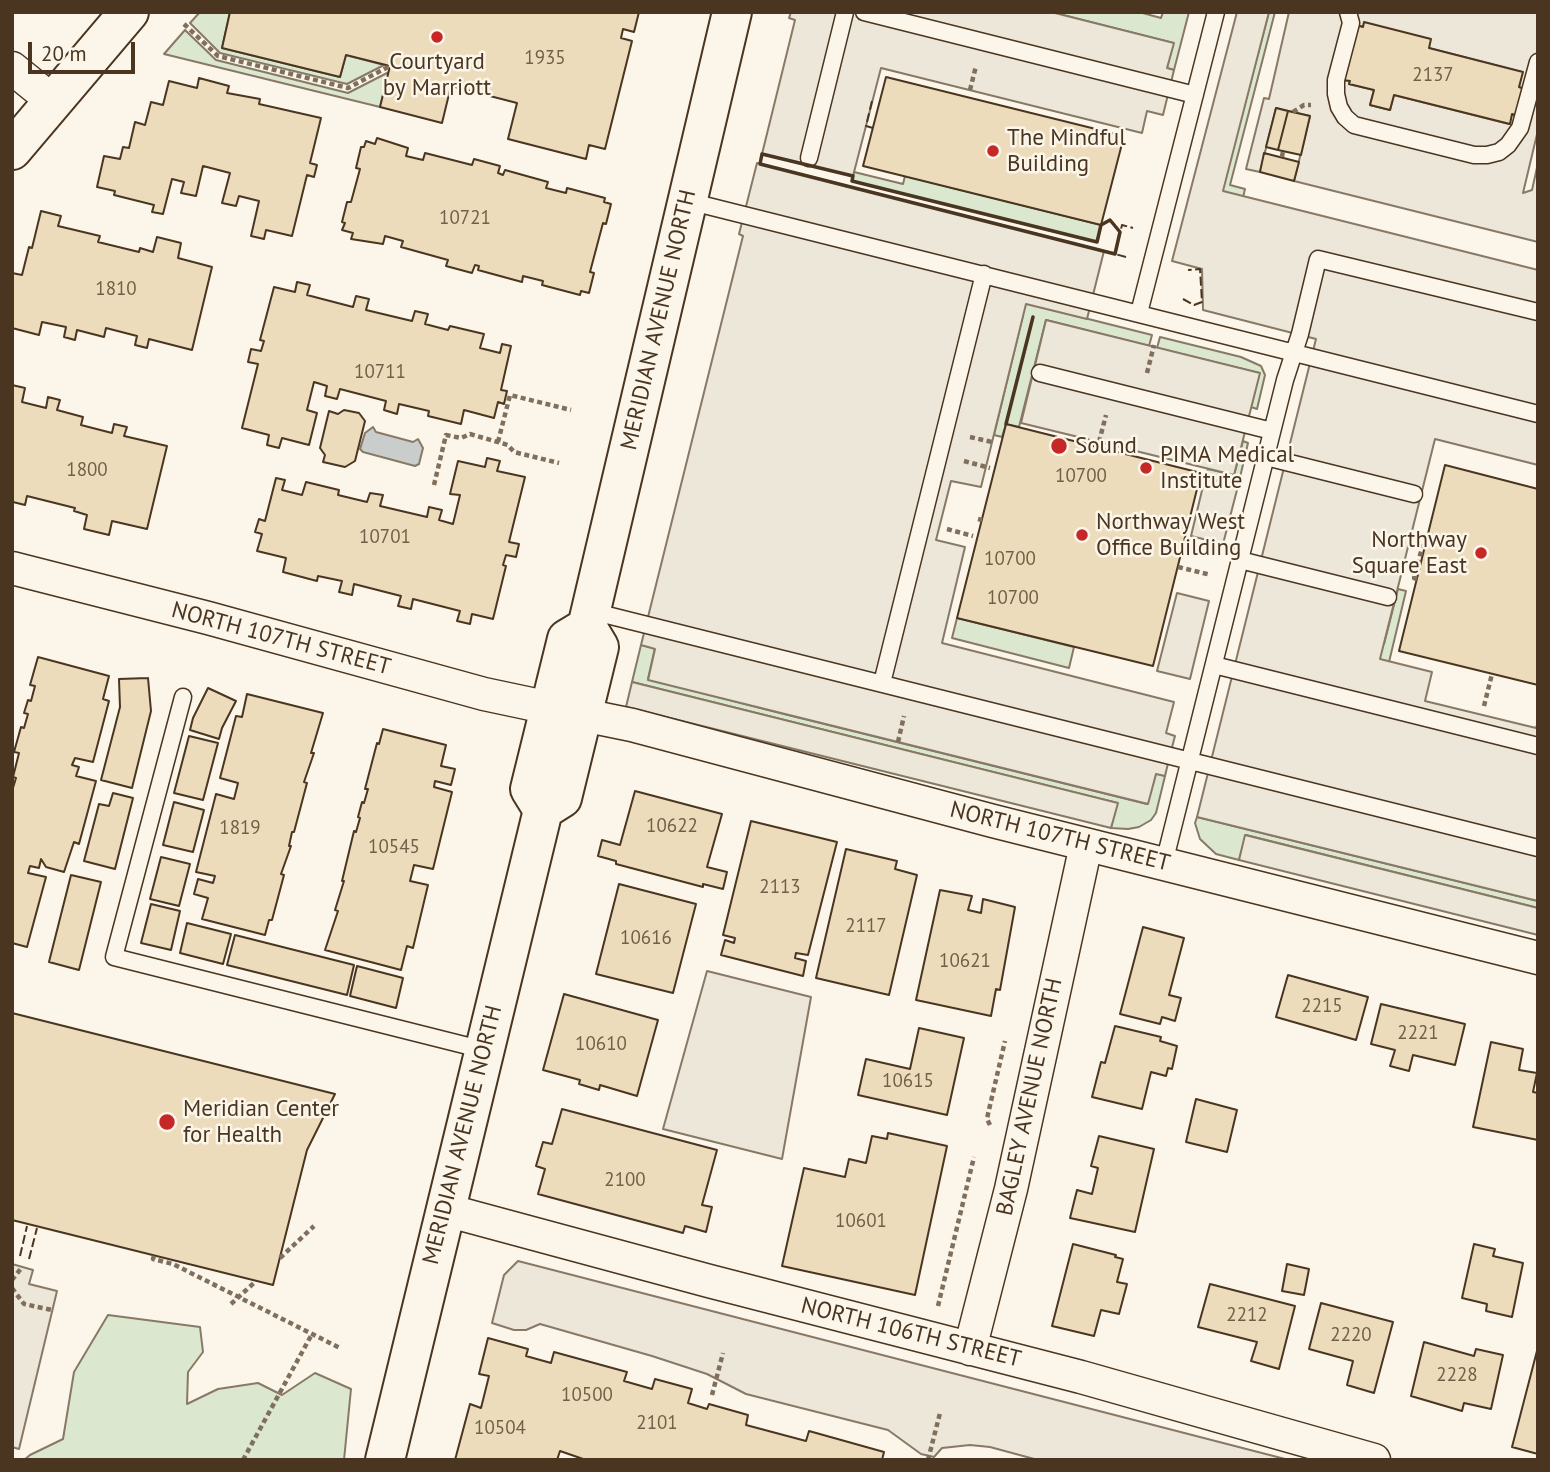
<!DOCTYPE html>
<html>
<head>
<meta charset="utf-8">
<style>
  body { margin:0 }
  #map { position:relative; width:1550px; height:1472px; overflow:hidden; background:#fbf6e9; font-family:"PT Sans",sans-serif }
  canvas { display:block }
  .frame { position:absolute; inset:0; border:14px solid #4a3520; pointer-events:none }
  .scale { position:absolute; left:28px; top:42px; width:107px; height:32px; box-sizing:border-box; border:4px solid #4a3520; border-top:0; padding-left:9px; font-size:21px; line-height:24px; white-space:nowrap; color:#4a3520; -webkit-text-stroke:5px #fbf6e9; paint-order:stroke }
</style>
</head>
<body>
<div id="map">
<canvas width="1550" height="1472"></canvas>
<div class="frame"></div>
<div class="scale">20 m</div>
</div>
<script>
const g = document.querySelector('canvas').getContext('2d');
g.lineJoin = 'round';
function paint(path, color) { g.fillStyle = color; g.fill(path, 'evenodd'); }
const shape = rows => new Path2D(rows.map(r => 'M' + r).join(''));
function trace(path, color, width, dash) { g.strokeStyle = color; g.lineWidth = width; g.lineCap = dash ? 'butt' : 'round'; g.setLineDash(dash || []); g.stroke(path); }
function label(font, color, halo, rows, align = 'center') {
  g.font = font + ' "PT Sans",sans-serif'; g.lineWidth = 5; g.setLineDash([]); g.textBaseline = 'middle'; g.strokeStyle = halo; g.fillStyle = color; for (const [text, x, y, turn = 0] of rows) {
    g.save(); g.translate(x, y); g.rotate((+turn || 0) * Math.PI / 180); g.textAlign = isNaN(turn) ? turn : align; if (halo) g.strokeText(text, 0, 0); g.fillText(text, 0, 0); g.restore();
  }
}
const green = shape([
  [200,12,230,12,222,48,340,77,346,55,384,65,347,84,220,53,190,23,200,12],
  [1051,12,1139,12,1161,18,1163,12,1189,12,1174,70,1167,68,1173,43,1051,12],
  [1269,12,1275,12,1230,185,1245,189,1239,215,1217,210,1269,12],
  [185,30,216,60,348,93,389,72,380,107,164,54,185,30],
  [854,172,903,184,905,176,1101,225,1097,242,852,181,854,172],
  [997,296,1152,335,1149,346,1046,320,1019,427,1006,424,1002,437,994,435,1023,315,997,296],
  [1160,337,1241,357,1261,366,1265,375,1257,409,1251,407,1259,373,1157,348,1160,337],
  [1243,441,1248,443,1238,486,1205,478,1208,469,1234,475,1243,441],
  [1398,589,1406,591,1389,662,1254,628,1384,644,1398,589],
  [957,618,1074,647,1069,668,952,638,957,618],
  [641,645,655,648,648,679,776,712,1147,804,1156,773,1165,776,1156,813,1151,820,1139,827,1128,829,1111,828,1117,803,632,682,641,645],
  [1197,817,1538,901,1538,908,1246,835,1239,860,1216,854,1200,839,1195,823,1197,817],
  [108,1315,200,1327,203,1352,188,1372,187,1404,218,1389,258,1383,282,1395,315,1373,351,1389,344,1460,24,1460,30,1455,63,1439,74,1372,108,1315]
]);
const parking = shape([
  [791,12,1051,12,1174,43,1167,68,1174,70,1163,115,1147,111,1142,133,881,68,853,176,762,154,795,20,789,18,791,12],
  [1237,12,1269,12,1223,191,1538,270,1538,465,1435,439,1380,659,1432,672,1425,701,1536,728,1538,722,1538,901,1197,817,1316,339,1203,310,1202,269,1172,261,1237,12],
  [1289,12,1538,12,1538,130,1523,193,1532,190,1538,163,1538,242,1294,181,1310,116,1276,108,1260,172,1246,169,1264,98,1269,99,1289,12],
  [1357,25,1429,48,1522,72,1519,87,1524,89,1517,116,1512,114,1509,124,1394,95,1390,110,1370,105,1374,90,1349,84,1350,81,1343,80,1357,25],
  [757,163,1104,251,1087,319,1026,304,981,487,951,481,936,540,965,547,942,643,1174,702,1166,733,1175,736,1170,755,1165,776,1156,774,1148,804,648,680,655,649,641,645,743,236,739,234,757,163],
  [1046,320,1260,373,1234,475,1021,423,1046,320],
  [1205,478,1238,486,1223,544,1191,536,1205,478],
  [1177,593,1209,601,1190,679,1157,671,1177,593],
  [632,682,1118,803,1111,828,626,707,632,682],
  [1245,835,1538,908,1538,935,1239,860,1245,835],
  [707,971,811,997,782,1159,663,1129,707,971],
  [518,1261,1289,1460,1038,1460,990,1447,970,1445,942,1448,934,1457,921,1454,888,1430,746,1394,707,1374,652,1356,540,1324,526,1330,514,1330,492,1323,504,1275,518,1261],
  [12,1264,33,1270,29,1284,57,1291,19,1449,12,1447,12,1264]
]);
const water = shape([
  [373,427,376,432,413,442,418,439,423,448,419,464,415,466,363,452,360,449,365,433,373,427]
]);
const building = shape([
  [230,12,639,12,634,32,623,29,621,38,632,41,605,149,589,145,586,159,508,139,517,103,451,86,442,123,380,107,390,66,346,55,340,77,222,48,230,12],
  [1364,22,1431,39,1429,48,1523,72,1519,87,1524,89,1518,116,1512,114,1510,124,1394,95,1390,110,1370,105,1374,90,1349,84,1350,81,1343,80,1356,25,1363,27,1364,22],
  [886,77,1124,136,1101,225,863,166,886,77],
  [199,78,229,86,227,93,260,99,259,104,321,118,310,163,317,165,314,177,307,175,292,236,266,230,264,239,251,236,259,201,239,196,236,206,222,203,230,173,203,166,196,196,181,193,184,182,172,179,163,214,152,212,154,205,114,195,115,191,97,187,104,156,120,159,123,147,129,148,135,122,145,125,151,102,163,105,169,81,197,88,199,78],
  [1276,108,1288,111,1278,150,1266,147,1276,108],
  [1288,111,1310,116,1301,155,1278,150,1288,111],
  [377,138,408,148,406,156,423,160,425,153,472,165,474,159,500,166,498,173,503,175,505,170,548,182,546,188,566,193,567,188,605,198,604,202,611,204,606,224,603,223,590,272,594,273,589,293,581,291,580,295,542,285,543,281,523,276,522,282,478,270,479,266,475,265,472,273,446,266,448,260,401,247,403,241,385,236,383,244,351,239,353,233,342,230,345,223,342,222,347,202,351,202,360,169,356,168,361,147,364,147,366,141,375,144,377,138],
  [1264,153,1299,162,1294,181,1260,172,1264,153],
  [41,211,61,216,58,226,100,236,98,242,139,252,140,248,153,252,157,237,181,243,178,258,212,267,192,350,149,339,147,348,135,345,137,336,106,328,104,337,77,330,75,340,64,337,66,327,42,322,39,335,12,328,12,273,22,275,29,247,32,248,41,211],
  [297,282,310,285,307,295,353,307,356,296,369,299,366,310,412,321,415,311,428,314,425,324,448,330,450,326,484,334,480,348,500,353,502,344,511,346,501,390,507,391,504,404,498,402,494,418,464,410,461,424,428,416,429,411,399,404,397,414,384,410,386,401,340,389,337,399,325,396,327,386,314,382,307,410,317,413,309,445,282,438,279,448,267,445,269,435,242,428,258,364,248,362,251,349,261,351,264,341,260,340,274,287,295,292,297,282],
  [12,385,25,388,22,402,46,408,48,397,60,400,57,410,83,417,81,425,112,433,114,424,127,427,124,436,167,446,147,529,112,521,109,535,84,529,87,515,74,511,75,508,27,496,25,505,13,502,12,385],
  [344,410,359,413,365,421,355,461,345,467,323,462,325,455,320,448,329,411,338,414,344,410],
  [1006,424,1201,473,1153,666,957,618,1006,424],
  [487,458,500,461,497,471,525,477,509,542,519,544,516,557,506,555,503,565,506,566,493,619,472,614,470,624,457,621,460,611,413,599,411,609,398,606,401,596,354,584,352,595,339,592,342,581,318,576,317,581,283,572,286,558,257,551,262,534,255,532,259,519,265,521,276,478,285,480,282,490,302,495,306,482,339,490,338,495,367,502,370,493,383,495,380,506,427,517,429,507,442,510,439,520,453,524,460,495,450,494,458,461,485,467,487,458],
  [1445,465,1538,489,1538,685,1399,651,1445,465],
  [38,657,109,676,103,699,109,701,93,762,75,758,72,765,79,767,76,776,96,781,79,844,74,842,64,872,46,867,41,859,39,868,30,866,28,873,46,877,27,947,12,943,12,791,16,778,13,777,19,753,14,752,21,727,24,728,28,714,24,713,28,700,31,701,35,686,30,685,38,657],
  [148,678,151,711,132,788,101,780,120,707,119,679,148,678],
  [208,688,236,701,222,728,219,739,190,730,193,718,208,688],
  [247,694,323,713,311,753,314,753,304,782,307,783,294,832,292,832,289,846,291,846,281,874,284,875,272,920,269,920,265,935,202,919,208,898,194,894,198,879,213,883,215,876,196,872,216,794,234,799,238,783,220,778,236,716,242,717,247,694],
  [383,729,446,745,441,766,455,769,451,785,435,781,434,787,452,792,433,869,414,865,410,881,428,885,413,948,407,946,401,970,325,950,338,911,335,910,344,881,342,881,354,831,356,832,360,818,358,817,362,802,364,803,368,789,365,789,377,743,379,744,383,729],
  [189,736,218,743,203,800,174,793,189,736],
  [635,791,722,814,707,867,727,872,723,889,703,884,703,887,616,864,616,861,598,856,602,840,620,845,635,791],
  [113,793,133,798,115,869,84,861,99,804,109,806,113,793],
  [174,802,204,810,193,852,163,845,174,802],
  [751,821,837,842,808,955,796,953,795,958,806,961,803,976,721,955,725,940,734,943,735,938,723,935,751,821],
  [846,849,897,861,895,869,917,875,889,995,816,978,846,849],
  [161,857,190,864,179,906,150,899,161,857],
  [71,875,101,882,79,970,49,962,71,875],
  [619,884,696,904,673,993,596,974,619,884],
  [940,890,972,896,968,910,981,913,983,899,1015,907,1000,990,996,989,991,1016,916,1000,940,890],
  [151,904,180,911,171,950,141,943,151,904],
  [187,923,231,934,223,964,180,953,187,923],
  [1143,927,1184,938,1169,995,1181,998,1175,1021,1162,1017,1160,1024,1120,1014,1143,927],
  [235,935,354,965,347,995,227,965,235,935],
  [357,966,403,978,396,1008,350,996,357,966],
  [1288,975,1368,997,1356,1040,1276,1017,1288,975],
  [564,994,658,1020,637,1096,600,1085,599,1090,579,1084,580,1080,543,1070,564,994],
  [1381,1004,1465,1024,1455,1065,1413,1055,1409,1071,1390,1066,1395,1050,1371,1044,1381,1004],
  [12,1013,335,1094,307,1150,273,1285,12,1220,12,1013],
  [1115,1026,1161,1037,1160,1041,1177,1046,1172,1069,1168,1068,1166,1076,1151,1072,1142,1109,1092,1097,1101,1062,1105,1063,1115,1026],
  [919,1028,964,1038,947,1115,858,1095,866,1059,910,1069,919,1028],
  [1491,1042,1523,1049,1519,1070,1537,1073,1533,1092,1538,1093,1538,1140,1473,1127,1491,1042],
  [1196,1099,1237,1110,1227,1152,1186,1142,1196,1099],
  [562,1109,717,1150,702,1205,712,1207,706,1232,685,1226,683,1233,538,1194,545,1169,536,1166,543,1142,552,1144,562,1109],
  [888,1133,947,1146,915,1295,782,1266,804,1168,845,1177,849,1159,866,1163,872,1136,887,1139,888,1133],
  [1099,1136,1154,1149,1135,1232,1070,1218,1077,1190,1092,1194,1098,1168,1091,1166,1099,1136],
  [1073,1244,1116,1255,1115,1257,1123,1259,1117,1282,1127,1284,1119,1314,1101,1310,1094,1336,1052,1326,1073,1244],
  [1474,1244,1495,1249,1493,1256,1523,1263,1512,1317,1486,1311,1487,1304,1462,1298,1474,1244],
  [1287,1264,1309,1269,1304,1295,1282,1291,1287,1264],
  [1210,1284,1295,1306,1279,1369,1251,1361,1257,1342,1198,1327,1210,1284],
  [1321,1303,1393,1322,1374,1393,1347,1385,1353,1361,1309,1349,1321,1303],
  [488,1338,528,1349,526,1356,551,1363,554,1352,627,1372,624,1381,652,1389,655,1379,692,1389,688,1403,707,1409,709,1404,748,1415,746,1425,806,1441,809,1431,884,1452,882,1460,586,1460,560,1451,557,1460,455,1460,470,1404,481,1408,489,1376,479,1374,488,1338],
  [1424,1342,1474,1356,1476,1349,1503,1355,1491,1409,1464,1403,1462,1411,1411,1396,1424,1342],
  [1538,1347,1538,1454,1512,1447,1538,1347]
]);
const path = shape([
  [184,24,218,56,348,88,390,66],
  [970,90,976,66],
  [1293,112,1304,105,1311,105],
  [1282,157,1283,151],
  [1147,373,1154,345],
  [970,437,992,442],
  [498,442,510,395,571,410],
  [1099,442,1106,415],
  [1083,443,1084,441],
  [1112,450,1112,448],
  [964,461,990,468],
  [434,485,446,435,461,438,470,434,508,445,514,452,559,463],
  [978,519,982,520],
  [947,529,973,536],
  [1178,567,1211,575],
  [1417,579,1414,578,1423,544],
  [1484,706,1492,674],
  [898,742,904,716],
  [990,1125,987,1119,988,1114,1005,1041],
  [154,1256,153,1259,173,1264,340,1348],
  [280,1258,314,1226],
  [12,1280,22,1267],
  [12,1288,24,1304,52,1310],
  [231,1304,256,1281],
  [938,1306,974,1157],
  [712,1395,723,1353],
  [243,1460,312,1334],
  [928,1460,940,1413]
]);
const service = shape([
  [864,12,1195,95],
  [1348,12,1351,23,1336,80,1336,94,1339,107,1345,117,1354,125,1474,155,1487,155,1499,152,1508,145,1520,128,1538,62],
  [809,158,845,12],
  [688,201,1538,414],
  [1139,313,1216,12],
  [1040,373,1272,431],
  [1266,457,1414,494],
  [1240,560,1388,597],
  [591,611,1538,848],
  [1214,665,1538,746],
  [882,683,984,274],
  [183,697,114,957,484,1050],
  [1164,863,1285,380,1300,334,1318,259,1538,312]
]);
const minor = shape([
  [12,68,54,102],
  [12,568,208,618,484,694,550,708],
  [583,715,632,725,993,821,1538,958],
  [446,1210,709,1281,1081,1377,1374,1460],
  [970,1349,1011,1189,1086,845]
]);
const tertiary = shape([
  [543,810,562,798,599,647,587,627],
  [385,1460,543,810,530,789,567,639,587,627,732,12]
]);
const primary = shape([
  [12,150,129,12]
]);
const fence = shape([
  [872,101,866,126,873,128],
  [1126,257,1115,254,1122,225,1133,228],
  [1183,299,1194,305,1202,302,1200,269,1188,270],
  [20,1256,27,1226],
  [29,1259,37,1228]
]);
const wall = shape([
  [762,154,853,176,852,181,1097,242,1101,225,1110,220,1120,232,1115,254,760,164,762,154],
  [1006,424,1033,317]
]);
const markers = [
  [437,37,7,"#c62828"],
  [993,151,7,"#c62828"],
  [1059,446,9,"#c62828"],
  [1146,468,7,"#c62828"],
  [1082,535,7,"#c62828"],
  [1481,553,7,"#c62828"],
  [167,1122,9,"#c62828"]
];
const numberNames = [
  ["1935",545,59],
  ["2137",1433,76],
  ["10721",465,219],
  ["1810",116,290],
  ["10711",380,373],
  ["1800",87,471],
  ["10700",1081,477],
  ["10701",385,538],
  ["10700",1010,560],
  ["10700",1013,599],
  ["10622",672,827],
  ["1819",240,829],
  ["10545",394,848],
  ["2113",780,888],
  ["2117",866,927],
  ["10616",646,939],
  ["10621",965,962],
  ["2215",1322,1007],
  ["2221",1418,1034],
  ["10610",601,1045],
  ["10615",908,1082],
  ["2100",625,1181],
  ["10601",861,1222],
  ["2212",1247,1316],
  ["2220",1351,1336],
  ["2228",1457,1376],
  ["10500",587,1396],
  ["2101",657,1424],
  ["10504",500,1429]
];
const poiNames = [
  ["Courtyard",437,62,"center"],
  ["by Marriott",437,88,"center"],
  ["The Mindful",1007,138],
  ["Building",1007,164],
  ["Sound",1075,446],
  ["PIMA Medical",1160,455],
  ["Institute",1160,481],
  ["Northway West",1096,522],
  ["Office Building",1096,548],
  ["Northway",1467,540,"right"],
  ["Square East",1467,566,"right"],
  ["Meridian Center",183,1109],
  ["for Health",183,1135]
];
const streetNames = [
  ["MERIDIAN AVENUE NORTH",659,320,-77],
  ["NORTH 107TH STREET",281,639,15],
  ["NORTH 107TH STREET",1060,837,14],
  ["BAGLEY AVENUE NORTH",1030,1097,-78],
  ["MERIDIAN AVENUE NORTH",463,1135,-76],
  ["NORTH 106TH STREET",911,1333,14]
];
paint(green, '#dce7d0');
trace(green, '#887966', 2);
paint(parking, '#ede7d9');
trace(parking, '#887966', 2);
paint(water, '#c9cecd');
trace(water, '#887966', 2);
paint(building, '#ecdcbc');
trace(building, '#4a3520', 2);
trace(service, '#4a3520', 19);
trace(minor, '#4a3520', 35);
trace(tertiary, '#4a3520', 42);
trace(primary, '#4a3520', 42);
trace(path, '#7f6f5c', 4.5, [5, 3.5]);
trace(service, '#fbf6e9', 16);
trace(minor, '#fbf6e9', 32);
trace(tertiary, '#fbf6e9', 38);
trace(primary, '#fbf6e9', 38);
trace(fence, '#4a3520', 2, [9, 3.5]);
trace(wall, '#4a3520', 3.5);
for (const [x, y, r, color] of markers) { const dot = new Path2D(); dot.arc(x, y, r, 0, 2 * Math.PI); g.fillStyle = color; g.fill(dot); trace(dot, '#fbf6e9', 2.5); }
label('19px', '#725f47', null, numberNames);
label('23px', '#4a3520', '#fbf6e9', poiNames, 'left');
label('23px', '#4a3520', '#fbf6e9', streetNames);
</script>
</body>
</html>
